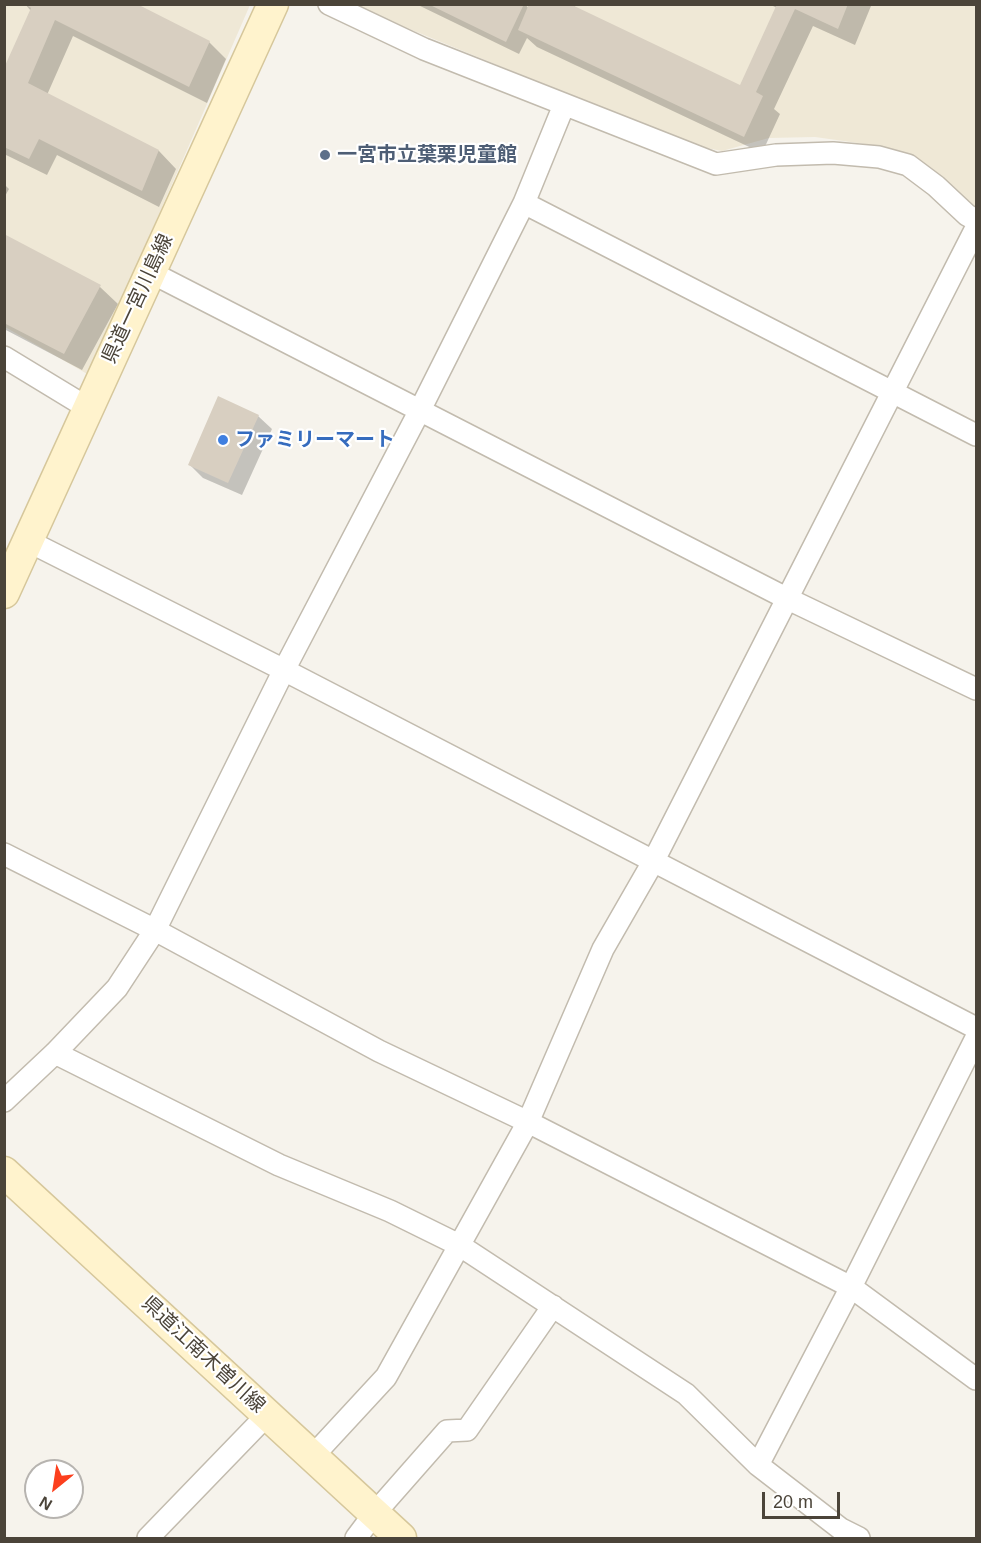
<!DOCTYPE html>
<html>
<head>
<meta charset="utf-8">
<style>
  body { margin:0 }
  #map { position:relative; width:981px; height:1543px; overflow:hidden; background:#f6f3ec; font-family:Arial,sans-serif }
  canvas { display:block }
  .frame { position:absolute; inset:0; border:6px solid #4b4439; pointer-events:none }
  .north { position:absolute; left:24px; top:1459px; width:60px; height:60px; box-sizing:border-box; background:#fff; border:2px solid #b7b4b0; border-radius:50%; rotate:210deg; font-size:16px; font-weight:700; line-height:24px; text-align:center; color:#4b4439 }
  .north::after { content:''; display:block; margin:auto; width:21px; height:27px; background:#fc3f1d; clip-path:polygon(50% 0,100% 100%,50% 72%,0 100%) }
  .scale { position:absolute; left:762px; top:1492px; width:78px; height:27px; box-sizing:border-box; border:3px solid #4b4439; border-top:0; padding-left:8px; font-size:18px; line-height:21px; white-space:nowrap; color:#4b4439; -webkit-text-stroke:4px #fff; paint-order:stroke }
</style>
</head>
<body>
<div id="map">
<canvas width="981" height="1543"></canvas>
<div class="frame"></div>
<div class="north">N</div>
<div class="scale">20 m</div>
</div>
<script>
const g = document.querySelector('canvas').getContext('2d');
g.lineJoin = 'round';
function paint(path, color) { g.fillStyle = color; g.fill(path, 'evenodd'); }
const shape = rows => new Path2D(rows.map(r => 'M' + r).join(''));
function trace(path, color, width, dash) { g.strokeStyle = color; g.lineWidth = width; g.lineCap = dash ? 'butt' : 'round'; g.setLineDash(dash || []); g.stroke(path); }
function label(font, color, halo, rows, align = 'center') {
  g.font = font + ' Arial,"Noto Sans JP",sans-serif'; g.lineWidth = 4.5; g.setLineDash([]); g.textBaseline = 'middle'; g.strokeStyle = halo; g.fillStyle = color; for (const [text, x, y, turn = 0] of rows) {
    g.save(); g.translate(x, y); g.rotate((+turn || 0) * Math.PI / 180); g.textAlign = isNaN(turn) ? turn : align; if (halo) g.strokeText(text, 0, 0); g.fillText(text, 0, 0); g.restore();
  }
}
const education = shape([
  [5,5,250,5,89,375,5,327],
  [351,5,976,5,976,206,974,211,909,156,865,144,815,137,769,138,722,151,692,145]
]);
const shadow = shape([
  [25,4,134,4,209,42,226,59,207,103,73,36,47,95,159,151,176,169,159,207,57,155,47,175,4,154,4,72,31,11],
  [416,4,525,4,529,9,531,4,576,4,574,8,741,87,777,8,769,4,869,4,871,6,855,45,813,26,774,109,780,114,762,153,537,47,527,38,519,54],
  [4,184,9,189,4,198],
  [4,236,100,287,118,304,82,370,4,329],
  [258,416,272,429,242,495,203,478,190,465]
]);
const building = shape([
  [25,4,137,4,210,41,189,87,55,20,28,83,159,150,142,191,39,139,29,159,4,147,4,68,31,8],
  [428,4,524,4,506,42],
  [529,4,570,4,740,85,777,4,848,4,838,29,795,9,756,92,763,96,744,137,518,30],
  [4,234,101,285,64,354,4,323],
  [218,396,259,415,228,483,188,465]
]);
const street = shape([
  [329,4,424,49,716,164,776,155,833,153,879,157,908,165,936,186,967,215,976,220],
  [524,203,976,435],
  [150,272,786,598,976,689],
  [4,357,88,408],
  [28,541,284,670,976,1028],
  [4,854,155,930,379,1051,528,1122,851,1287,976,1379],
  [55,1053,279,1165,390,1211,459,1245,686,1394,758,1465,841,1529,859,1538],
  [4,1101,55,1053,117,988,155,930,284,670,420,410,524,203,564,105],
  [312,1457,386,1377,528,1122,603,949,653,862,976,228],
  [758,1465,851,1287,976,1038],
  [148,1538,267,1415],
  [356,1538,374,1514,447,1431,467,1430,553,1306]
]);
const secondary = shape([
  [4,593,273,4],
  [4,1172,401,1538]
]);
const markers = [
  [325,155,6,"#5c6f8a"],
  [223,440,6,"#3f7fe0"]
];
const serviceNames = [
  ["一宮市立葉栗児童館",337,155]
];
const streetNames = [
  ["県道一宮川島線",138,299,-65],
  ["県道江南木曽川線",203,1355,43]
];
const shopNames = [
  ["ファミリーマート",235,440]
];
paint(education, '#efe8d6');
paint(shadow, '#0003');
paint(building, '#d8cfc1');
trace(street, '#c2bbae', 24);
trace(secondary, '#d6c79b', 33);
trace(street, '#fff', 21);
trace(secondary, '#fff3cd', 30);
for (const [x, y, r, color] of markers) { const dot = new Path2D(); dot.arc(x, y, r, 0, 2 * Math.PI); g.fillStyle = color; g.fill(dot); trace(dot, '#fff', 2); }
label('bold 20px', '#4e5e75', '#fff', serviceNames, 'left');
label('20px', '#4b4439', '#fff', streetNames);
label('bold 20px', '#366cbe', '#fff', shopNames, 'left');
</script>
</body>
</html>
